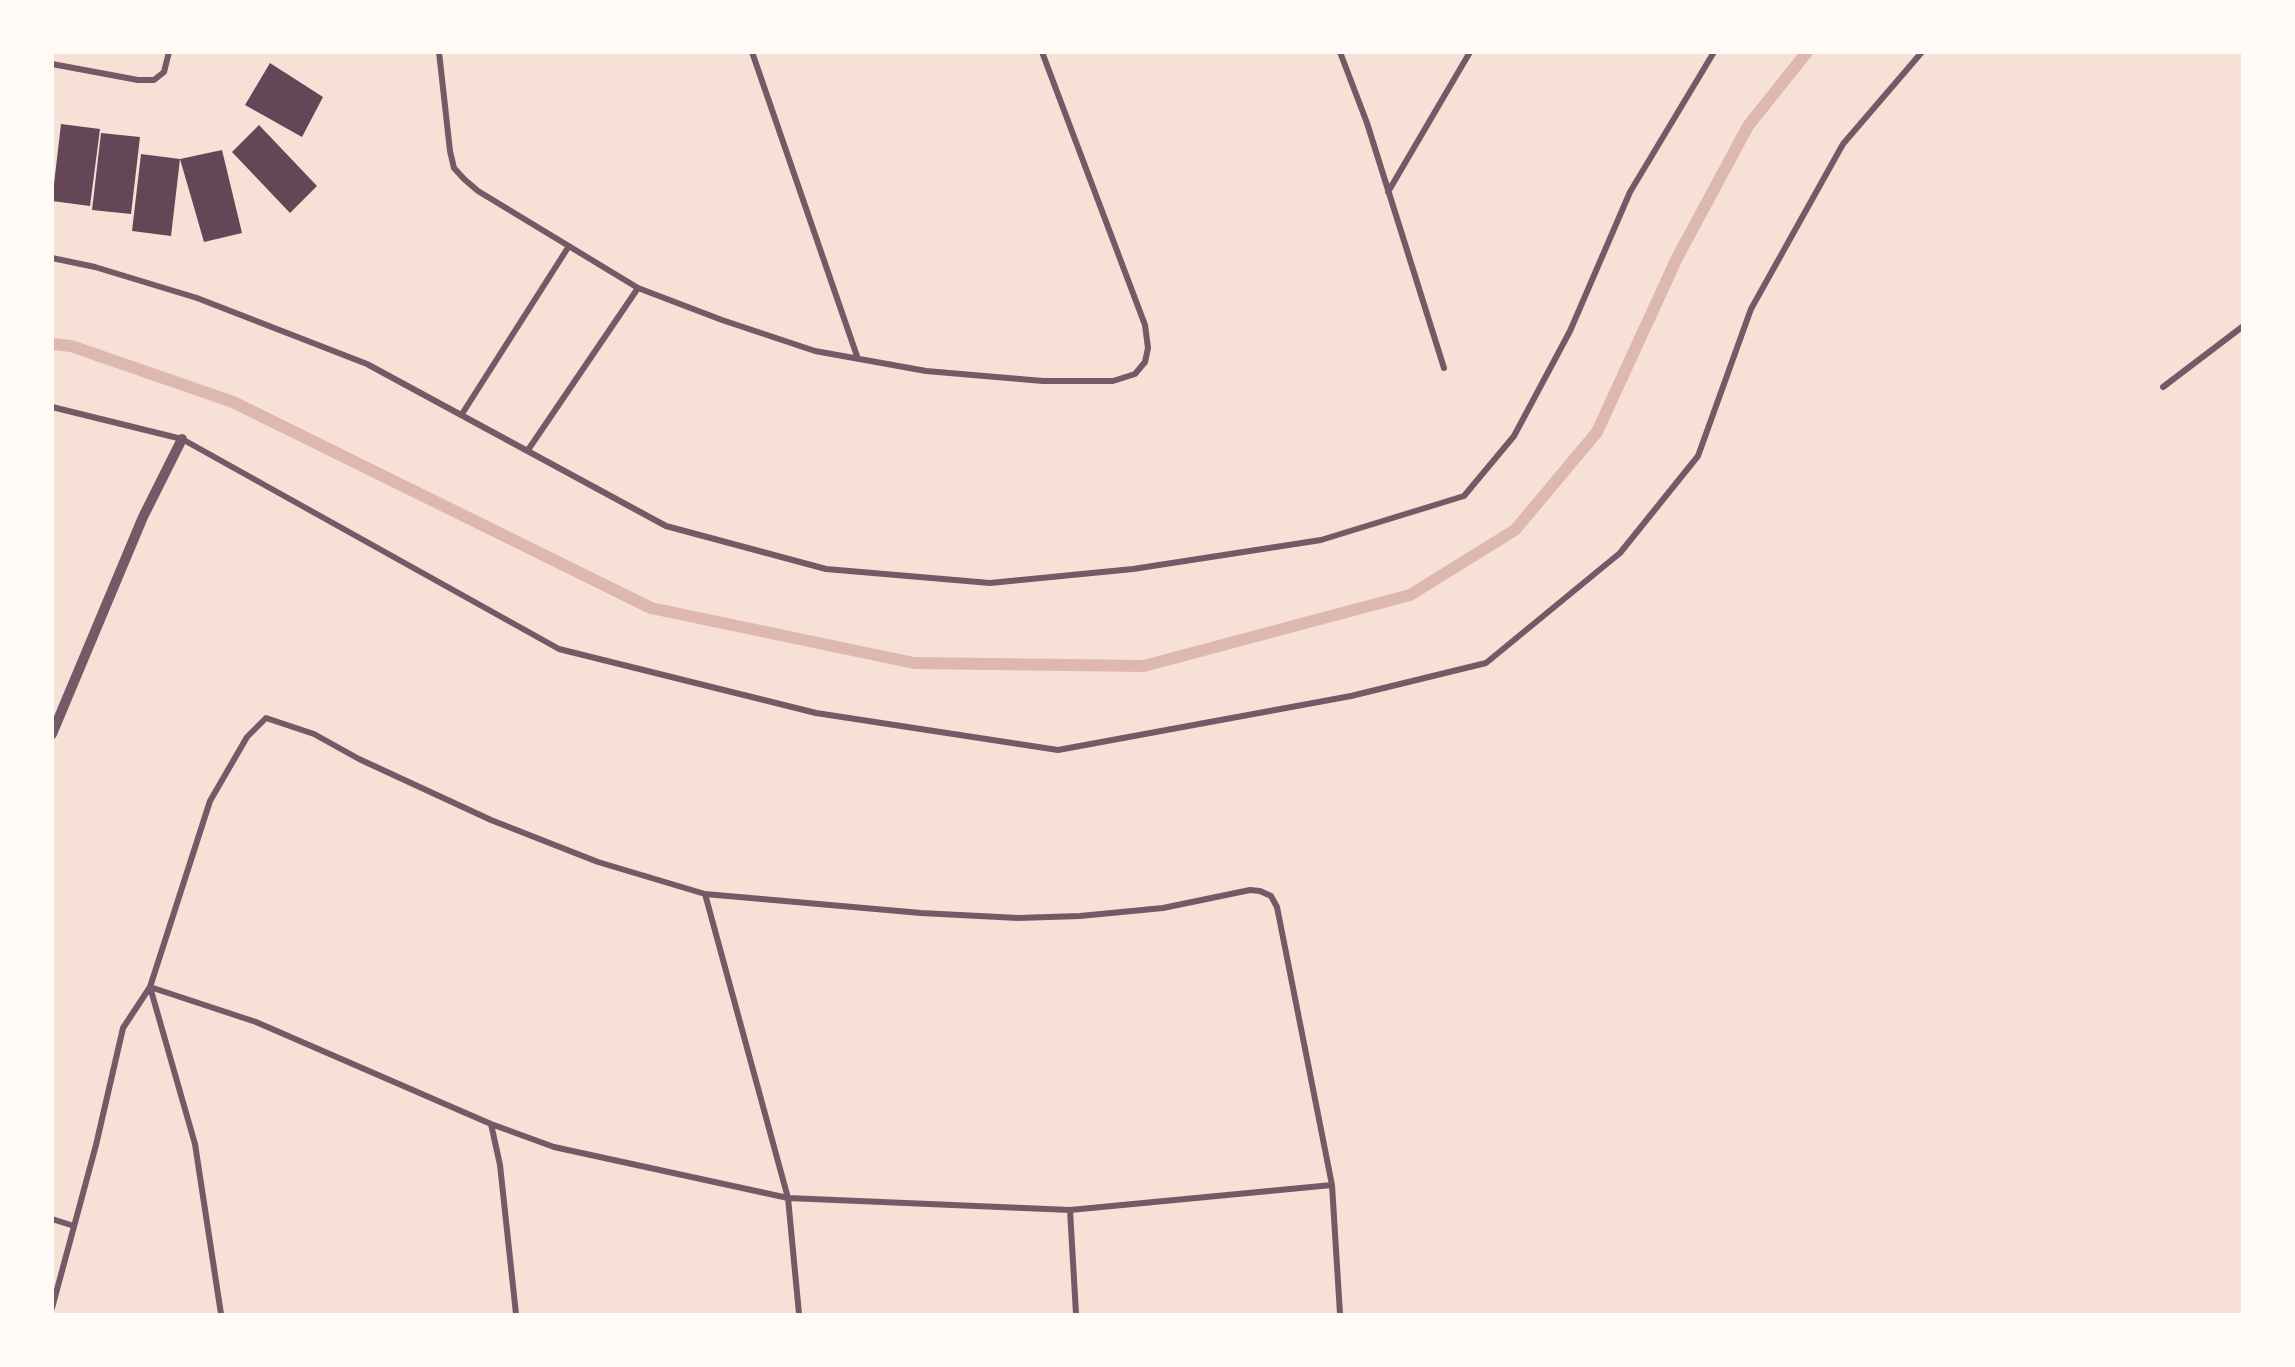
<!DOCTYPE html>
<html>
<head>
<meta charset="utf-8">
<style>
  body { margin:0 }
  #map { position:relative; width:2295px; height:1367px; overflow:hidden; background:#f7e1d7; font-family:"Roboto Condensed",sans-serif }
  canvas { display:block }
  .frame { position:absolute; inset:0; border:54px solid #fffaf5; pointer-events:none }
</style>
</head>
<body>
<div id="map">
<canvas width="2295" height="1367"></canvas>
<div class="frame"></div>
</div>
<script>
const g = document.querySelector('canvas').getContext('2d');
g.lineJoin = 'round';
const shape = rows => new Path2D(rows.map(r => 'M' + r).join(''));
function trace(path, color, width, dash) { g.strokeStyle = color; g.lineWidth = width; g.lineCap = dash ? 'butt' : 'round'; g.setLineDash(dash || []); g.stroke(path); }
function paint(path, color) { g.fillStyle = color; g.fill(path, 'evenodd'); }
const stream = shape([
  [52,344,71,346,233,402,651,608,914,663,1144,666,1410,595,1515,530,1597,432,1677,258,1748,126,1807,52]
]);
const building = shape([
  [270,63,323,97,302,137,245,105],
  [61,124,100,129,90,206,52,201],
  [259,125,317,186,290,213,232,152],
  [101,133,140,137,131,214,92,210],
  [222,150,242,233,204,242,180,159],
  [141,154,180,159,171,236,132,231]
]);
const minor = shape([
  [439,52,450,151,454,168,464,179,478,191,638,288,722,320,815,351,926,371,1043,381,1113,381,1135,374,1145,362,1148,348,1145,325,1042,52],
  [752,52,858,359],
  [1340,52,1367,123,1444,368],
  [52,64,138,80,154,80,164,72,169,52],
  [1388,192,1470,52],
  [52,258,95,267,197,298,367,364,666,526,826,569,990,583,1133,569,1321,540,1464,496,1514,436,1570,331,1630,192,1714,52],
  [2163,387,2242,327],
  [52,407,182,439,559,649,816,713,1058,750,1351,696,1486,663,1620,553,1698,456,1751,309,1843,144,1922,52],
  [462,414,569,246],
  [528,450,638,288],
  [705,894,788,1198,799,1314],
  [150,987,256,1022,491,1124,554,1147,788,1198,1070,1210,1332,1185],
  [150,987,195,1144,221,1314],
  [491,1124,500,1165,516,1314],
  [1070,1210,1076,1314],
  [52,1219,74,1226],
  [52,1308,96,1145,123,1028,150,987,210,801,247,737,266,718,314,734,359,759,491,820,598,862,705,894,921,913,1018,918,1080,916,1163,908,1250,890,1260,891,1271,896,1277,907,1332,1185,1340,1314]
]);
const tertiary = shape([
  [52,734,143,517,182,439]
]);
trace(stream, '#dcb8b0', 12);
paint(building, '#644757');
trace(minor, '#755966', 6);
trace(tertiary, '#755966', 10);
</script>
</body>
</html>
